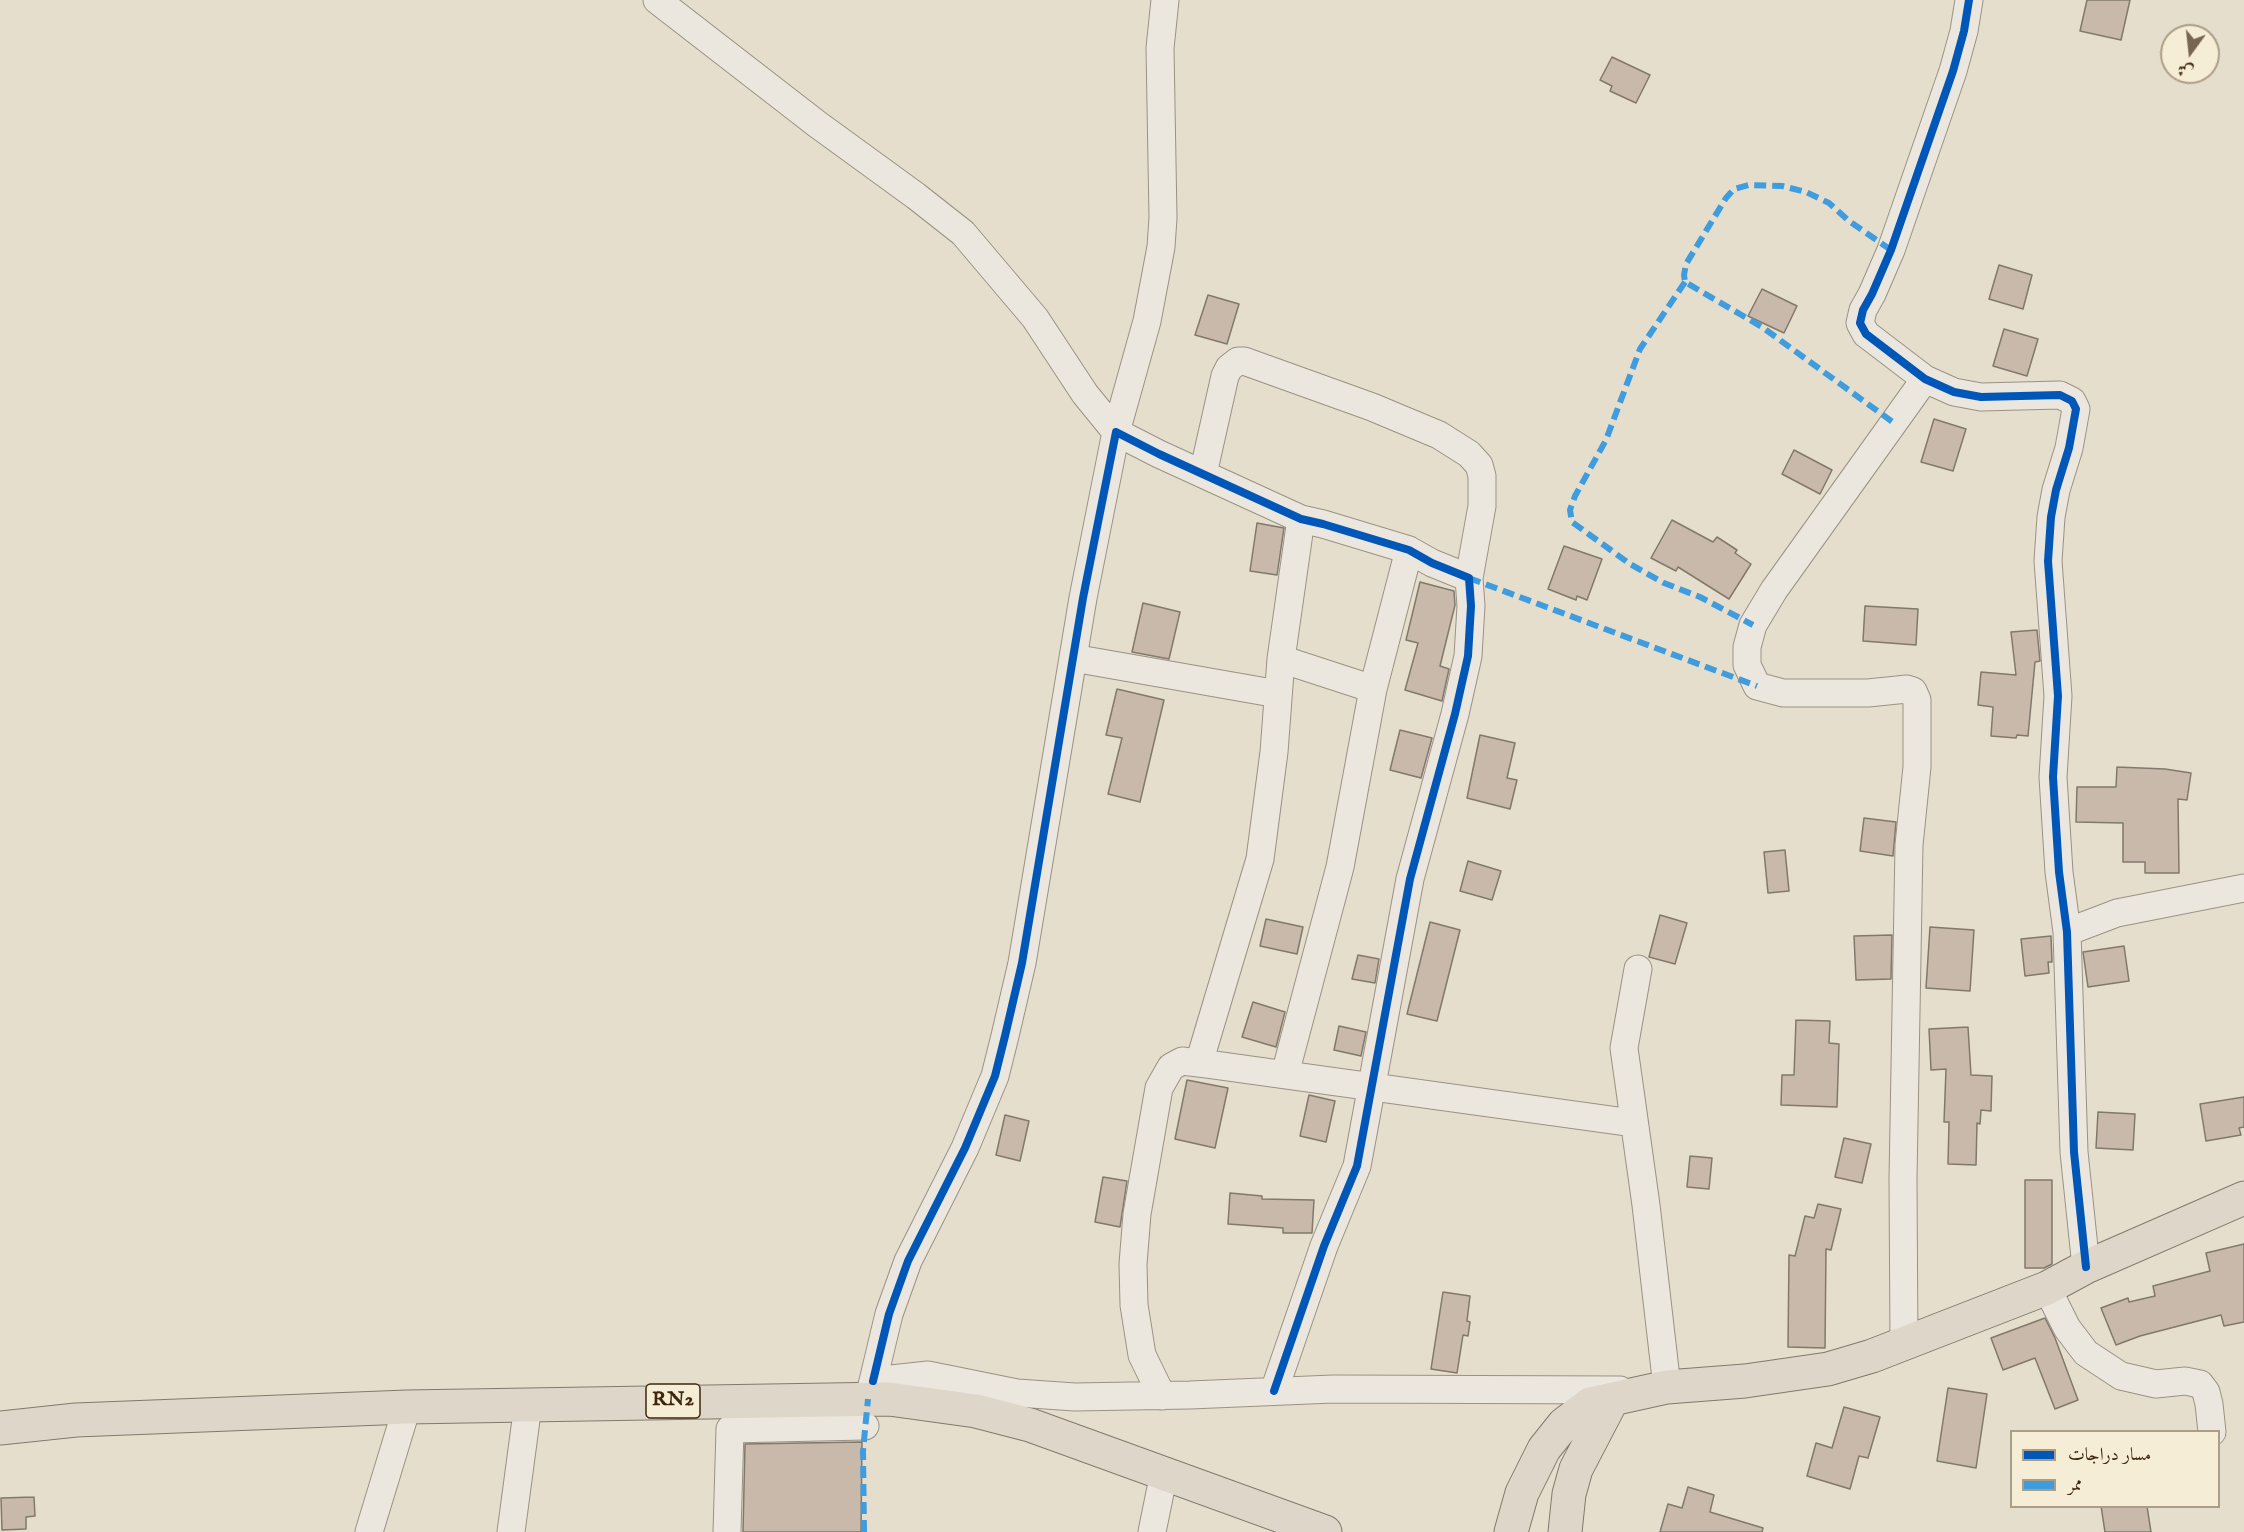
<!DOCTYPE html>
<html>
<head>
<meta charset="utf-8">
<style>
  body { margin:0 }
  #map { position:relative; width:2244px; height:1532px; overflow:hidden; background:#e6decc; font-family:"IM FELL English",Amiri,serif }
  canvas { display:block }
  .legend { position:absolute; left:2010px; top:1430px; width:210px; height:78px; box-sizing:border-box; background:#f6edd7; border:2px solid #ac9e86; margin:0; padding:8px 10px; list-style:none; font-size:18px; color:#3d270d }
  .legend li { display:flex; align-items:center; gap:12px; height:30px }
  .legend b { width:30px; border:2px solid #ac9e86 }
  .north { position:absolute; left:2160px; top:24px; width:60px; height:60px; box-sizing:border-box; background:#f6edd7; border:2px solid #ac9e86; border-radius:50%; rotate:195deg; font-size:16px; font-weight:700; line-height:24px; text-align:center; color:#3d270d }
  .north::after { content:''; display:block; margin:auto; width:21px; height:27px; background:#786750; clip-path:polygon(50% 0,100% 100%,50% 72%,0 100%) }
</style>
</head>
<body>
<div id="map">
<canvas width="2244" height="1532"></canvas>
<ul class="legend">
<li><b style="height:8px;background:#0057b8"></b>مسار دراجات</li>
<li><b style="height:8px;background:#3f9cde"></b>ممر</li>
</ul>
<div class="north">ش</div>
</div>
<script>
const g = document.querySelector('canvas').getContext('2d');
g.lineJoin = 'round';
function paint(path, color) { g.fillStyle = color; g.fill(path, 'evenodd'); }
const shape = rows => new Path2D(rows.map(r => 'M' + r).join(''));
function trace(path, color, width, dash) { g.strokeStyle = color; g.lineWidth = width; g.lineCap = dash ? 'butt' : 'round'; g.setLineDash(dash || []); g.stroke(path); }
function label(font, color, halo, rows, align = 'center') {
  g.font = font + ' "IM FELL English",serif'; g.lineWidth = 4.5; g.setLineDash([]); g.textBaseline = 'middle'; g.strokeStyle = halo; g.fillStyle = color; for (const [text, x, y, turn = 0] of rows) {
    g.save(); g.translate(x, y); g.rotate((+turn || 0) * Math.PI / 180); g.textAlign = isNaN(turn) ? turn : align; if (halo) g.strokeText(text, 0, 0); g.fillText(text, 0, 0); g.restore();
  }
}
const building = shape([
  [2087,0,2130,0,2121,40,2080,31,2087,0],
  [1612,57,1650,75,1636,103,1610,91,1612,86,1600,80,1612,57],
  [1999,265,2032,275,2023,309,1989,299,1999,265],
  [1762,289,1797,306,1784,333,1748,316,1762,289],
  [1208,295,1239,304,1227,344,1195,335,1208,295],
  [2004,329,2038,339,2027,376,1993,366,2004,329],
  [1934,419,1966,429,1953,471,1921,462,1934,419],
  [1794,450,1832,470,1820,494,1782,474,1794,450],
  [1672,520,1713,542,1717,537,1737,550,1735,553,1751,564,1729,599,1678,567,1676,571,1651,558,1672,520],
  [1257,523,1284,528,1277,575,1250,571,1257,523],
  [1564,546,1602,559,1587,600,1577,596,1576,600,1548,589,1564,546],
  [1420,582,1454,591,1455,605,1440,666,1449,669,1442,701,1405,690,1418,643,1406,640,1420,582],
  [1143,603,1180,612,1169,659,1132,652,1143,603],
  [1865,606,1918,609,1916,645,1863,641,1865,606],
  [2037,630,2040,661,2035,662,2028,736,2017,735,2016,738,1991,736,1993,707,1978,705,1981,672,2016,675,2011,632,2037,630],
  [1117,689,1164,700,1140,802,1108,794,1122,738,1106,735,1117,689],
  [1400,730,1432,738,1421,778,1390,770,1400,730],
  [1480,735,1515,743,1507,778,1517,780,1510,809,1467,798,1480,735],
  [2117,767,2165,769,2191,773,2187,800,2178,799,2179,873,2145,873,2145,862,2123,862,2123,823,2076,822,2077,787,2116,787,2117,767],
  [1864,818,1896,822,1893,856,1860,851,1864,818],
  [1785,850,1789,891,1768,893,1764,852,1785,850],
  [1468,861,1501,871,1492,900,1460,891,1468,861],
  [1660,915,1687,923,1675,964,1649,957,1660,915],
  [1266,919,1303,927,1297,954,1260,946,1266,919],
  [1430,922,1460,930,1437,1021,1407,1014,1430,922],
  [1930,927,1974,930,1970,991,1926,988,1930,927],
  [1892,935,1891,979,1856,980,1854,936,1892,935],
  [2051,936,2052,962,2048,962,2049,973,2025,976,2021,939,2051,936],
  [2124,946,2129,981,2088,987,2083,952,2124,946],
  [1358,955,1379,959,1375,983,1352,979,1358,955],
  [1253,1002,1285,1012,1276,1047,1242,1037,1253,1002],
  [1796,1020,1830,1021,1829,1043,1839,1044,1837,1107,1781,1105,1782,1075,1794,1075,1796,1020],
  [1339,1026,1366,1032,1361,1056,1334,1050,1339,1026],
  [1968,1027,1971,1075,1992,1076,1991,1111,1981,1110,1980,1124,1977,1123,1976,1165,1948,1164,1949,1122,1944,1122,1946,1069,1931,1070,1929,1029,1968,1027],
  [1187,1080,1228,1088,1215,1148,1175,1139,1187,1080],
  [1309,1095,1335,1101,1326,1142,1300,1136,1309,1095],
  [2244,1097,2244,1127,2239,1128,2241,1135,2206,1141,2200,1104,2244,1097],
  [2098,1112,2135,1114,2133,1150,2096,1148,2098,1112],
  [1005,1115,1029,1121,1020,1161,996,1155,1005,1115],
  [1844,1138,1871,1144,1862,1183,1835,1177,1844,1138],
  [1690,1156,1712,1158,1709,1189,1687,1187,1690,1156],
  [1103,1177,1127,1181,1120,1227,1095,1222,1103,1177],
  [2025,1180,2052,1180,2052,1264,2044,1268,2025,1268,2025,1180],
  [1230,1193,1262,1196,1262,1199,1314,1200,1312,1233,1283,1233,1283,1228,1228,1224,1230,1193],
  [1818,1204,1841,1209,1831,1250,1826,1249,1825,1348,1788,1347,1789,1255,1795,1256,1805,1216,1814,1218,1818,1204],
  [2244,1244,2244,1322,2224,1326,2221,1315,2140,1336,2116,1345,2101,1308,2128,1298,2129,1302,2155,1296,2153,1286,2210,1271,2206,1253,2244,1244],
  [1443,1292,1470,1296,1467,1321,1470,1322,1468,1336,1463,1335,1457,1373,1431,1369,1443,1292],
  [2045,1318,2055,1338,2078,1400,2055,1409,2035,1358,2003,1370,1991,1338,2045,1318],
  [1948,1388,1987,1394,1976,1468,1937,1461,1948,1388],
  [1844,1407,1880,1417,1868,1458,1859,1456,1850,1489,1807,1476,1816,1443,1832,1448,1844,1407],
  [862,1442,861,1532,743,1532,745,1444,862,1442],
  [1688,1487,1714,1495,1710,1512,1763,1528,1762,1532,1660,1532,1668,1504,1682,1508,1688,1487],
  [34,1497,35,1516,26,1517,26,1529,2,1530,1,1498,34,1497],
  [2101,1506,2147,1506,2151,1532,2105,1532,2101,1506]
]);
const minor = shape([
  [657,0,817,124,916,196,963,233,1035,318,1085,394,1116,432],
  [1969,0,1964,31,1953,71,1891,250,1872,294,1863,310,1860,323,1866,334,1925,379,1954,392,1981,397,2060,395,2072,401,2076,409,2069,448,2056,490,2051,517,2048,561,2058,696,2053,777,2059,872,2067,932,2074,1152,2086,1267],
  [1116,432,1147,321,1161,247,1163,218,1160,48,1165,0],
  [1203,474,1225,376,1229,368,1238,361,1244,361,1372,407,1439,435,1469,454,1479,465,1482,476,1482,506,1469,578],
  [1073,658,1278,694],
  [1281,659,1373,689],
  [2067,932,2117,913,2244,888],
  [1638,969,1624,1048,1646,1205,1667,1387],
  [1199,1063,1260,859,1274,752,1281,659,1301,519],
  [1285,1074,1340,867,1373,689,1409,550],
  [2047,1288,2067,1328,2086,1353,2121,1376,2156,1384,2185,1381,2200,1384,2206,1392,2209,1404,2212,1432],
  [1904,1344,1903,1179,1909,845,1917,767,1917,700,1913,691,1907,689,1868,693,1783,693,1757,686,1747,665,1747,647,1753,625,1774,590,1925,379],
  [873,1381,889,1314,908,1261,965,1148,995,1076,1005,1036,1022,963,1083,598,1116,432,1159,454,1301,519,1323,524,1409,550,1432,563,1469,578,1471,606,1468,656,1455,714,1410,879,1357,1166,1324,1246,1274,1391],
  [869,1396,873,1381,928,1375,1017,1393,1075,1397,1190,1395,1333,1389,1620,1390],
  [1162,1396,1142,1355,1134,1305,1133,1264,1137,1214,1159,1088,1171,1067,1182,1061,1207,1064,1633,1123],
  [369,1532,407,1407],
  [511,1532,528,1405],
  [727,1532,730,1429,865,1426],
  [1152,1532,1164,1473]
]);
const major = shape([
  [0,1428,76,1420,407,1407,889,1399,976,1411,1030,1425,1325,1532],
  [1511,1532,1522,1493,1544,1449,1564,1424,1590,1404,1667,1387,1745,1381,1828,1369,1872,1356,2047,1288,2086,1267,2244,1198],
  [1565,1532,1569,1494,1576,1469,1612,1400]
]);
const quiet = shape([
  [1891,250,1849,221,1829,203,1806,192,1782,186,1749,185,1734,189,1726,198,1686,264,1684,275,1685,282,1762,327,1894,423],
  [1685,282,1640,349,1606,440,1575,496,1570,510,1572,522,1630,564,1664,583,1700,597,1753,625],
  [1469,578,1757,686],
  [864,1532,863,1451,868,1399]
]);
const cycleway = shape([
  [1969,0,1964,31,1953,71,1891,250,1872,294,1863,310,1860,323,1866,334,1925,379,1954,392,1981,397,2060,395,2072,401,2076,409,2069,448,2056,490,2051,517,2048,561,2058,696,2053,777,2059,872,2067,932,2074,1152,2086,1267],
  [873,1381,889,1314,908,1261,965,1148,995,1076,1005,1036,1022,963,1083,598,1116,432,1159,454,1301,519,1323,524,1409,550,1432,563,1469,578,1471,606,1468,656,1455,714,1410,879,1357,1166,1324,1246,1274,1391]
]);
const shields = [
  [673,1401,54]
];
const shieldNames = [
  ["RN2",673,1401]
];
paint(building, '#c9b9aa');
trace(building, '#80796c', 1.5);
trace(minor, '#999284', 29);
trace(major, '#80796c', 35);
trace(minor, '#ebe7de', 27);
trace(major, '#ded6c9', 33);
trace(quiet, '#3f9cde', 6, [12, 6]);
trace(cycleway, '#0057b8', 8);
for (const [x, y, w] of shields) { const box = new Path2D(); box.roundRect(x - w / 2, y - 17, w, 34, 4.5); g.fillStyle = '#f6edd7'; g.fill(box); trace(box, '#3d270d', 1.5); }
label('bold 20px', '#3d270d', null, shieldNames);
</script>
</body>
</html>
